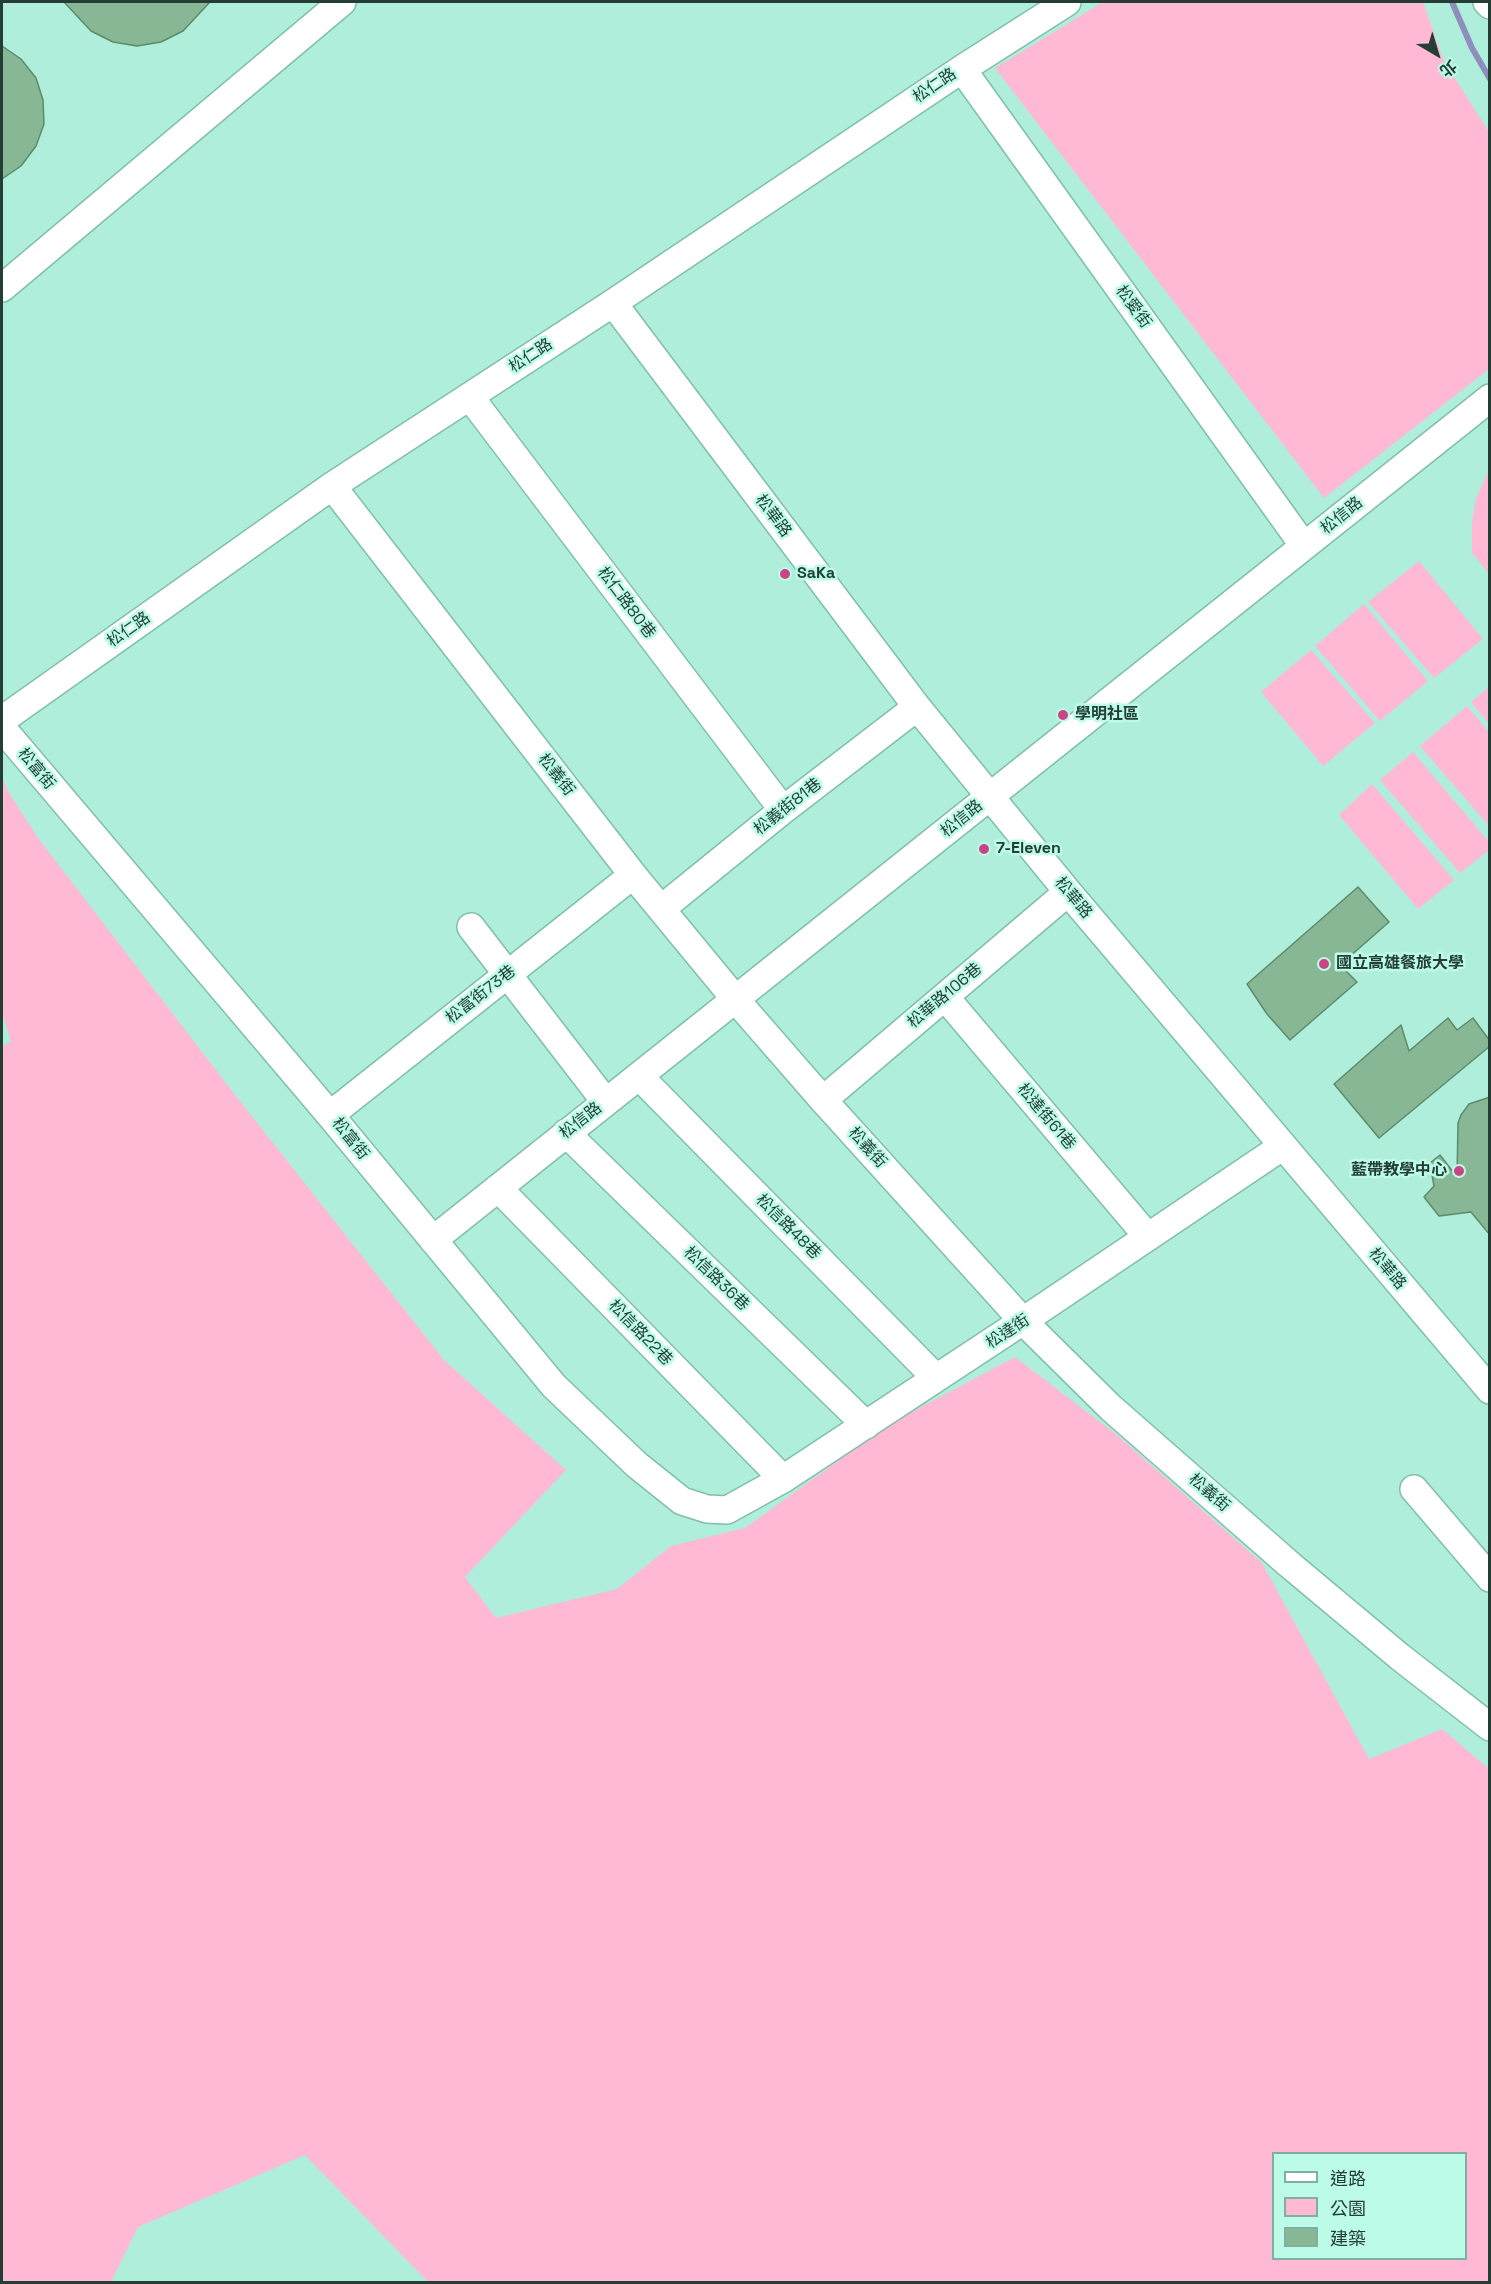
<!DOCTYPE html>
<html>
<head>
<meta charset="utf-8">
<style>
  body { margin:0 }
  #map { position:relative; width:1491px; height:2284px; overflow:hidden; background:#aeeeda; font-family:"Space Grotesk","Noto Sans TC",sans-serif }
  canvas { display:block }
  .frame { position:absolute; inset:0; border:3px solid #243e36; pointer-events:none }
  .legend { position:absolute; left:1272px; top:2152px; width:195px; height:108px; box-sizing:border-box; background:#bbfbe7; border:2px solid #7fafa0; margin:0; padding:8px 10px; list-style:none; font-size:18px; color:#243e36 }
  .legend li { display:flex; align-items:center; gap:12px; height:30px }
  .legend b { width:30px; border:2px solid #7fafa0 }
  .north { position:absolute; left:1407px; top:24px; width:60px; height:60px; -webkit-text-stroke:4px #bbfbe7; paint-order:stroke; rotate:142deg; font-size:16px; font-weight:700; line-height:24px; text-align:center; color:#243e36 }
  .north::after { content:''; display:block; margin:auto; width:21px; height:27px; background:#243e36; clip-path:polygon(50% 0,100% 100%,50% 72%,0 100%) }
</style>
</head>
<body>
<div id="map">
<canvas width="1491" height="2284"></canvas>
<div class="frame"></div>
<ul class="legend">
<li><b style="height:8px;background:#fff"></b>道路</li>
<li><b style="height:16px;background:#ffb9d5"></b>公園</li>
<li><b style="height:16px;background:#87b795"></b>建築</li>
</ul>
<div class="north">北</div>
</div>
<script>
const g = document.querySelector('canvas').getContext('2d');
g.lineJoin = 'round';
function paint(path, color) { g.fillStyle = color; g.fill(path, 'evenodd'); }
const shape = rows => new Path2D(rows.map(r => 'M' + r).join(''));
function trace(path, color, width, dash) { g.strokeStyle = color; g.lineWidth = width; g.lineCap = dash ? 'butt' : 'round'; g.setLineDash(dash || []); g.stroke(path); }
function label(font, color, halo, rows, align = 'center') {
  g.font = font + ' "Space Grotesk","Noto Sans TC",sans-serif'; g.lineWidth = 5; g.setLineDash([]); g.textBaseline = 'middle'; g.strokeStyle = halo; g.fillStyle = color; for (const [text, x, y, turn = 0] of rows) {
    g.save(); g.translate(x, y); g.rotate((+turn || 0) * Math.PI / 180); g.textAlign = isNaN(turn) ? turn : align; if (halo) g.strokeText(text, 0, 0); g.fillText(text, 0, 0); g.restore();
  }
}
const green = shape([
  [1103,2,1423,2,1444,61,1489,132,1489,369,1324,498,995,68],
  [1489,470,1490,574,1489,574,1472,553,1472,522,1476,498],
  [1419,561,1483,639,1434,678,1368,602],
  [1364,604,1428,681,1380,721,1315,646],
  [1311,650,1375,723,1323,766,1261,692],
  [1489,687,1489,724,1471,702],
  [1467,706,1489,732,1489,826,1420,746],
  [1413,752,1489,842,1489,850,1460,873,1380,780],
  [2,774,6,788,38,838,232,1091,444,1360,566,1470,465,1577,496,1618,617,1589,671,1546,745,1528,889,1424,1015,1357,1117,1435,1262,1563,1369,1759,1442,1729,1489,1769,1489,2282,428,2282,305,2155,138,2227,111,2282,2,2282,2,1046,11,1042,2,1012],
  [1274,2154,1466,2154,1466,2258,1274,2258],
  [1372,784,1454,880,1418,909,1339,815]
]);
const stream = shape([
  [1452,2,1472,48,1490,79]
]);
const building = shape([
  [64,2,210,2,183,31,161,42,137,46,113,42,91,31,64,2],
  [2,46,21,59,36,78,43,100,44,124,36,146,21,166,2,179,2,46],
  [1358,887,1389,922,1340,965,1357,982,1290,1040,1267,1014,1247,984,1358,887],
  [1448,1018,1457,1030,1473,1018,1490,1041,1490,1046,1379,1138,1334,1084,1401,1025,1409,1051,1448,1018],
  [1490,1097,1490,1235,1471,1212,1439,1216,1424,1197,1434,1186,1432,1175,1425,1167,1440,1155,1457,1177,1458,1123,1461,1115,1469,1104,1490,1097]
]);
const minor = shape([
  [1487,2,1490,5],
  [962,69,1304,546],
  [2,288,342,2],
  [613,303,917,707,1068,892,1490,1390],
  [470,397,783,810],
  [332,486,633,875,736,1000,823,1100,1023,1321,1111,1408,1290,1565,1400,1657,1490,1727],
  [2,720,332,486,613,303,962,69,1067,2],
  [2,728,330,1115,554,1386,637,1465,682,1501,707,1509,727,1510,783,1479,1023,1321,1283,1146],
  [661,909,783,810,917,707],
  [471,927,605,1101],
  [945,997,1148,1237],
  [640,1077,936,1378],
  [823,1100,1068,892],
  [330,1115,633,875],
  [566,1133,866,1425],
  [498,1188,783,1479],
  [433,1240,1490,398],
  [1414,1489,1490,1578]
]);
const markers = [
  [785,574,6,"#ca4586"],
  [1063,715,6,"#ca4586"],
  [984,849,6,"#ca4586"],
  [1324,964,6,"#ca4586"],
  [1459,1171,6,"#ca4586"]
];
const streetNames = [
  ["松仁路",935,86,-34],
  ["松愛街",1133,307,54],
  ["松仁路",531,356,-33],
  ["松華路",773,516,53],
  ["松信路",1342,516,-39],
  ["松仁路80巷",626,603,53],
  ["松仁路",129,630,-35],
  ["松富街",36,769,50],
  ["松義街",556,775,52],
  ["松義街81巷",788,807,-38],
  ["松信路",962,819,-39],
  ["松華路",1073,898,50],
  ["松富街73巷",481,995,-38],
  ["松華路106巷",945,996,-40],
  ["松達街61巷",1046,1117,50],
  ["松信路",581,1121,-38],
  ["松富街",350,1139,51],
  ["松義街",867,1148,48],
  ["松信路48巷",788,1227,45],
  ["松華路",1387,1269,50],
  ["松信路36巷",716,1279,44],
  ["松達街",1008,1332,-33],
  ["松信路22巷",640,1333,46],
  ["松義街",1209,1493,41]
];
const poiNames = [
  ["SaKa",797,574],
  ["學明社區",1075,715],
  ["7-Eleven",996,849],
  ["國立高雄餐旅大學",1336,964],
  ["藍帶教學中心",1447,1171,"right"]
];
paint(green, '#ffb9d5');
trace(stream, '#8f8dbb', 6);
paint(building, '#87b795');
trace(building, '#5d8b6b', 1.5);
trace(minor, '#80bfac', 30);
trace(minor, '#fff', 27);
for (const [x, y, r, color] of markers) { const dot = new Path2D(); dot.arc(x, y, r, 0, 2 * Math.PI); g.fillStyle = color; g.fill(dot); trace(dot, '#bbfbe7', 2); }
label('16px', '#243e36', '#bbfbe7', streetNames);
label('bold 16px', '#243e36', '#bbfbe7', poiNames, 'left');
</script>
</body>
</html>
